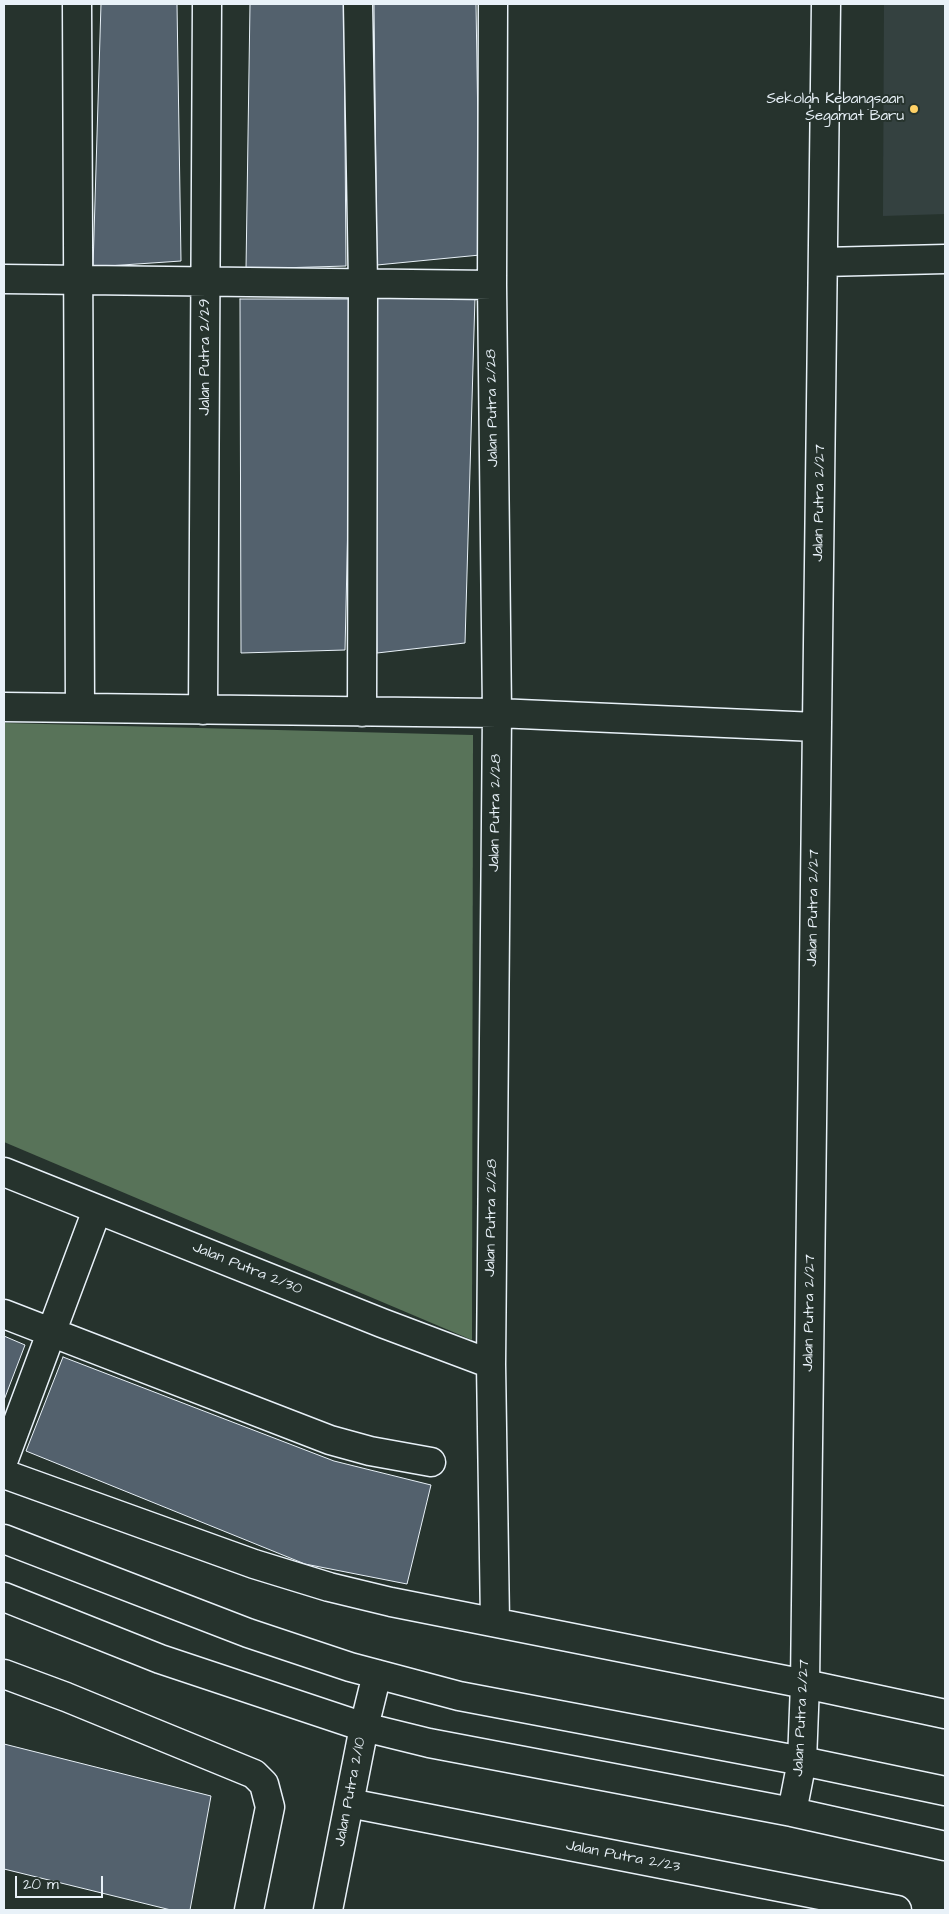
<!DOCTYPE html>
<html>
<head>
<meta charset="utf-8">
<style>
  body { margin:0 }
  #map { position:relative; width:949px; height:1914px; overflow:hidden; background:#26332d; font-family:"Architects Daughter",sans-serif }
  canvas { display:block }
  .frame { position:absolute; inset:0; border:5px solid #e8f1f8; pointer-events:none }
  .scale { position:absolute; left:15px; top:1876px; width:88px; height:22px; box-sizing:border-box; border:2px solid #e8f1f8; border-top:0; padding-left:6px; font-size:15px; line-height:18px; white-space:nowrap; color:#e8f1f8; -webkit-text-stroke:4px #26332d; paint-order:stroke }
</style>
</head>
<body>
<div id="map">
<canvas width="949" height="1914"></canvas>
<div class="frame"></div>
<div class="scale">20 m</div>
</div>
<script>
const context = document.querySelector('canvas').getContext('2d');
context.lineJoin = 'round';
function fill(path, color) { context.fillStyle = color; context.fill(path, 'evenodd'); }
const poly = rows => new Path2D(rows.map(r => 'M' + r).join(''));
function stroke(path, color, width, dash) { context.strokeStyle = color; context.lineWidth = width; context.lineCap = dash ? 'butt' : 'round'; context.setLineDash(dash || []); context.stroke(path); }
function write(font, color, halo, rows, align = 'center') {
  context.font = font + ' "Architects Daughter",sans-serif'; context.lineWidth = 4; context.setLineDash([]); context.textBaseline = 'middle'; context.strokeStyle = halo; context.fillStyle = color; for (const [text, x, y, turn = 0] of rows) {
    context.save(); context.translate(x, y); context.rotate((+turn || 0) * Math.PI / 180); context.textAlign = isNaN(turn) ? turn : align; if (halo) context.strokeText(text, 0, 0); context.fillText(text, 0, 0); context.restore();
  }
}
fill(poly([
  [884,4,945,4,945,214,883,216]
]), '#344140');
fill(poly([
  [4,723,473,735,472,1340,4,1142]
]), '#587359');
const building = poly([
  [101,4,177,4,181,261,93,267,101,4],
  [250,4,344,4,346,266,246,269,250,4],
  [374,4,476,4,480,255,377,265,374,4],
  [375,296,475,297,465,643,377,653,375,296],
  [240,299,353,299,345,650,241,653,240,299],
  [4,1336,25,1345,4,1400,4,1336],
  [63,1357,334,1461,431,1485,407,1584,305,1564,26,1451,63,1357],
  [4,1744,211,1796,190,1910,171,1910,4,1869,4,1744]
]);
fill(building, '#53616d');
stroke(building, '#e8f1f8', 1);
const minor = poly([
  [77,4,80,708],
  [358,4,363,283,362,712],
  [493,4,492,285,497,713,491,1364,495,1622],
  [823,262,945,259],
  [4,279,492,285],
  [4,707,497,713,816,727],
  [203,710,207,4],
  [4,1172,382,1323,491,1364],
  [4,1314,330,1440,370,1451,431,1462],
  [4,1459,97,1210],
  [4,1474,254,1564,329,1587,391,1602,805,1684,945,1714],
  [4,1539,248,1633,350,1667,459,1696,802,1761,945,1791],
  [4,1597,160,1659,364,1727,429,1743,792,1812,945,1846],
  [4,1674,66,1697,254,1774,264,1784,270,1807,249,1910],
  [349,1803,897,1910],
  [792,1812,802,1761,805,1684,826,4],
  [328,1910,364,1727,377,1674]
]);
stroke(minor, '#e8f1f8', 31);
stroke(minor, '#26332d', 28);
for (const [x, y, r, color] of [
  [914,109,5,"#ffd166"]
]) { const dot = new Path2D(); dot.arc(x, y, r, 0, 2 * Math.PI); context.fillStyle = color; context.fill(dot); stroke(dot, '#26332d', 2); }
write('15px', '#e8f1f8', '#26332d', [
  ["Sekolah Kebangsaan",904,100],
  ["Segamat Baru",904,117]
], 'right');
write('15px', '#e8f1f8', '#26332d', [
  ["Jalan Putra 2/29",206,357,-90],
  ["Jalan Putra 2/28",493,408,-91],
  ["Jalan Putra 2/27",820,503,-89],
  ["Jalan Putra 2/28",496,813,-89],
  ["Jalan Putra 2/27",814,908,-89],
  ["Jalan Putra 2/28",492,1218,-89],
  ["Jalan Putra 2/30",247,1269,22],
  ["Jalan Putra 2/27",810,1313,-89],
  ["Jalan Putra 2/27",802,1718,-87],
  ["Jalan Putra 2/10",351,1792,-79],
  ["Jalan Putra 2/23",623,1857,11]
]);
</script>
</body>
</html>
